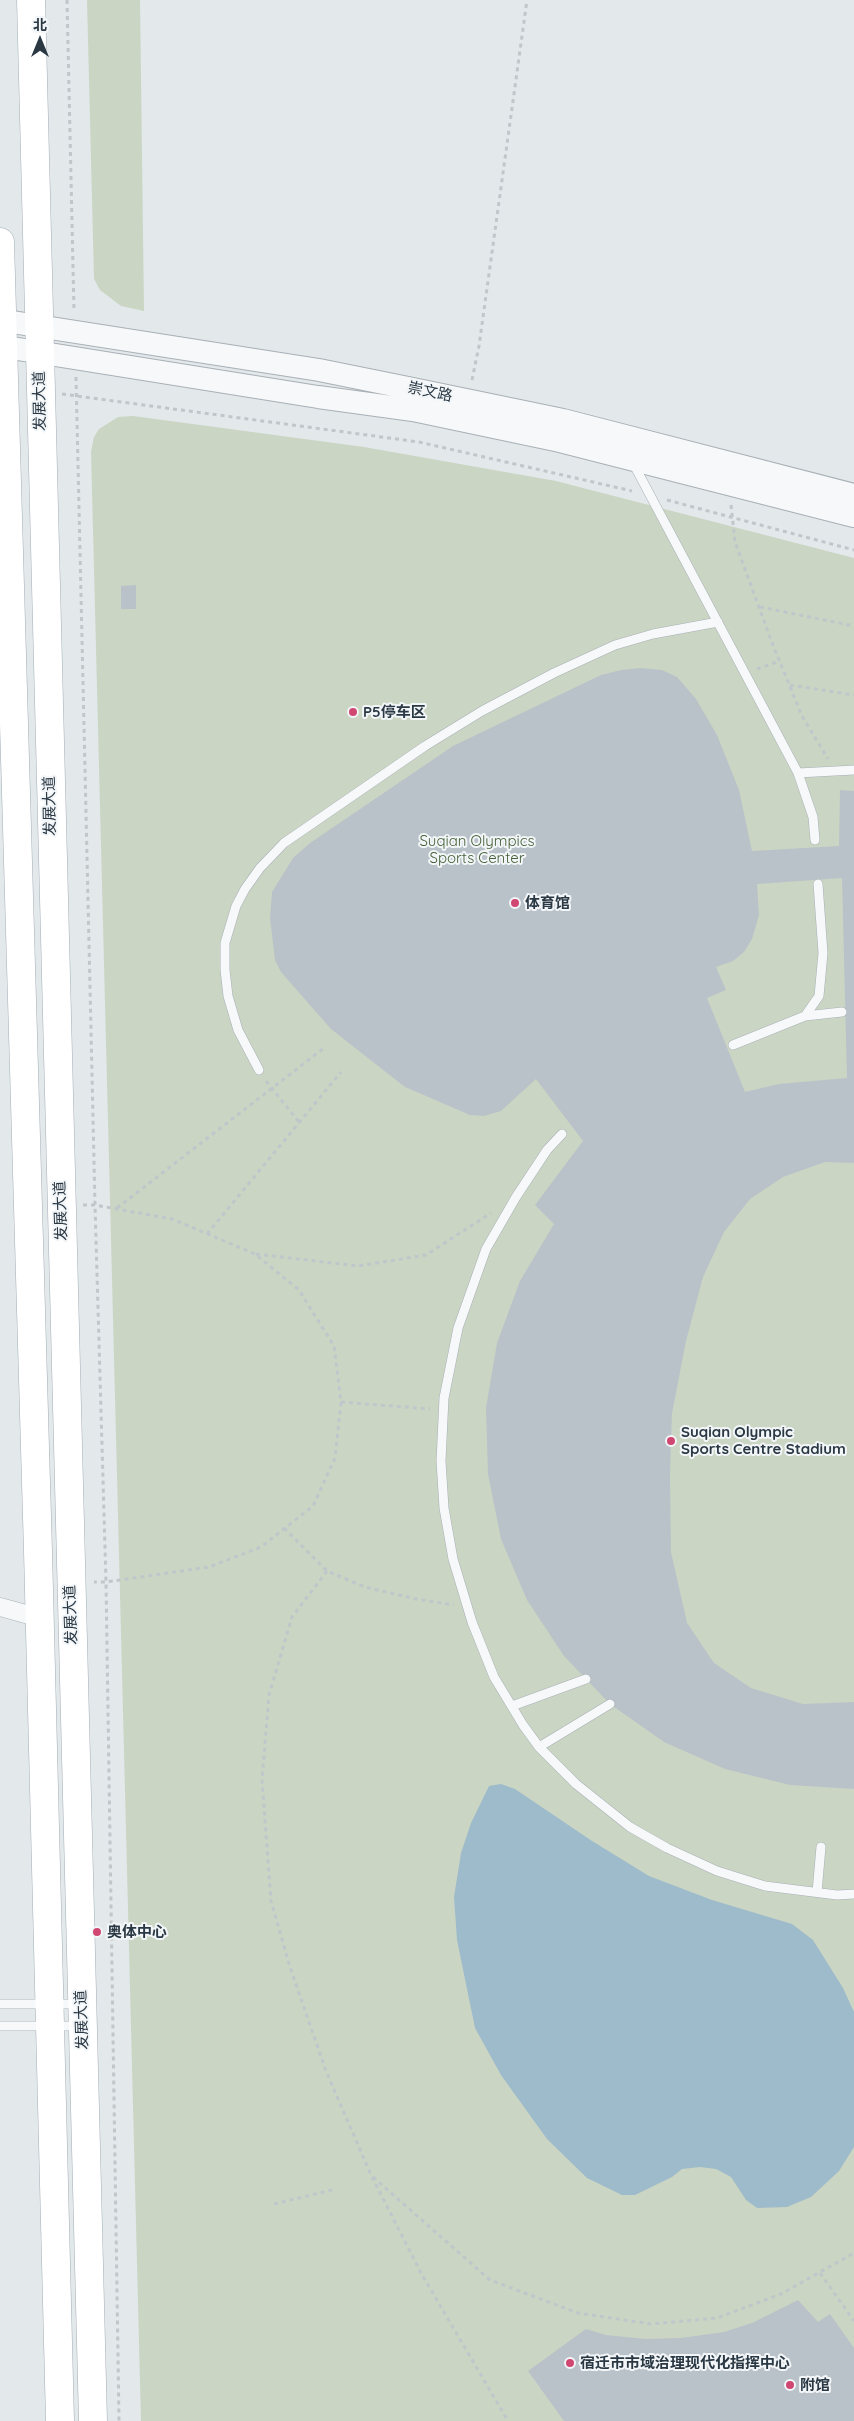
<!DOCTYPE html>
<html>
<head>
<meta charset="utf-8">
<style>
  body { margin:0 }
  #map { position:relative; width:854px; height:2421px; overflow:hidden; background:#e3e8eb; font-family:Quicksand,"Noto Sans SC",sans-serif }
  canvas { display:block }
  .north { position:absolute; left:15px; top:15px; width:50px; height:50px; -webkit-text-stroke:4px #f3f6f8; paint-order:stroke; rotate:0deg; font-size:14px; font-weight:700; line-height:20px; text-align:center; color:#2a3844 }
  .north::after { content:''; display:block; margin:auto; width:18px; height:22px; background:#2a3844; clip-path:polygon(50% 0,100% 100%,50% 72%,0 100%) }
</style>
</head>
<body>
<div id="map">
<canvas width="854" height="2421"></canvas>
<div class="north">北</div>
</div>
<script>
const context = document.querySelector('canvas').getContext('2d');
context.lineJoin = 'round';
function fill(path, color) { context.fillStyle = color; context.fill(path, 'evenodd'); }
const poly = rows => new Path2D(rows.map(r => 'M' + r).join(''));
function stroke(path, color, width, dash) { context.strokeStyle = color; context.lineWidth = width; context.lineCap = dash ? 'butt' : 'round'; context.setLineDash(dash || []); context.stroke(path); }
function write(font, color, halo, rows, align = 'center') {
  context.font = font + ' Quicksand,"Noto Sans SC",sans-serif'; context.lineWidth = 4; context.setLineDash([]); context.textBaseline = 'middle'; context.strokeStyle = halo; context.fillStyle = color; for (const [text, x, y, turn = 0] of rows) {
    context.save(); context.translate(x, y); context.rotate((+turn || 0) * Math.PI / 180); context.textAlign = isNaN(turn) ? turn : align; if (halo) context.strokeText(text, 0, 0); context.fillText(text, 0, 0); context.restore();
  }
}
fill(poly([
  [87,0,140,0,144,311,121,306,100,290,94,279],
  [133,416,364,447,556,481,854,558,854,2421,141,2421,91,452,94,437,99,429,118,417]
]), '#cbd5c4');
fill(poly([
  [501,1784,515,1789,592,1841,649,1876,712,1900,792,1924,813,1940,843,1988,854,2012,854,2147,839,2171,811,2197,787,2207,757,2208,746,2200,731,2177,716,2169,700,2167,682,2169,672,2177,635,2195,622,2195,587,2178,547,2139,501,2075,475,2028,457,1940,454,1897,461,1853,471,1823,489,1786]
]), '#9ebbcb');
fill(poly([
  [136,585,136,609,121,609,121,586],
  [641,668,662,670,677,677,696,699,717,735,739,790,752,851,839,846,840,790,854,791,854,1163,825,1162,783,1177,750,1199,724,1232,703,1277,686,1341,672,1413,670,1474,671,1552,687,1623,714,1663,751,1688,803,1704,854,1702,854,1789,790,1785,725,1769,664,1742,610,1704,564,1656,527,1600,501,1539,488,1474,486,1408,497,1343,520,1281,554,1224,535,1205,583,1141,536,1079,501,1111,484,1116,470,1115,405,1087,331,1029,281,972,275,960,270,918,272,892,293,858,310,843,453,746,601,675,621,670],
  [842,878,847,1078,779,1084,745,1092,707,998,726,990,716,967,733,961,744,952,752,939,759,915,757,884],
  [798,2300,818,2322,830,2314,854,2348,854,2421,564,2421,528,2371,586,2329,606,2335,645,2339,681,2338,724,2332,752,2323]
]), '#bac2c9');
const service = poly([
  [633,463,798,773,854,770],
  [798,773,813,817,815,840],
  [805,1016,842,1012],
  [733,1045,805,1016,819,996,823,953,818,884],
  [259,1070,238,1030,228,996,225,970,225,943,236,906,245,889,260,868,284,843,425,746,482,711,554,673,615,645,653,634,718,622],
  [562,1134,547,1150,516,1197,486,1249,458,1328,444,1398,441,1461,444,1508,453,1559,472,1622,494,1677,523,1725,539,1747,576,1784,630,1827,667,1848,717,1871,765,1886,837,1895,854,1894],
  [512,1706,586,1679],
  [539,1747,610,1704],
  [817,1892,821,1847],
  [0,2004,79,2004],
  [0,2026,80,2026]
]);
const minor = poly([
  [0,1607,40,1618]
]);
const tertiary = poly([
  [0,320,319,370,413,389,563,420,854,495],
  [0,346,318,397,413,410,560,441,854,516]
]);
const primary = poly([
  [31,0,93,2421],
  [0,242,38,1551,60,2421]
]);
stroke(service, '#a8b0b6', 10);
stroke(minor, '#a8b0b6', 19);
stroke(tertiary, '#a8b0b6', 24);
stroke(primary, '#a2aeb7', 29);
stroke(poly([
  [67,0,74,311],
  [76,377,95,1205,106,1582,119,2421],
  [472,380,479,346,527,0],
  [62,394,419,442,632,491],
  [667,500,854,550],
  [731,505,735,542,773,645,802,716,828,759],
  [760,607,854,626],
  [757,669,780,661],
  [790,685,854,695],
  [266,1081,299,1122],
  [83,1205,95,1205,172,1219,255,1254,299,1290,334,1346,341,1402,335,1458,313,1506,261,1547,209,1567,106,1582,94,1582],
  [117,1208,324,1048],
  [207,1234,341,1072],
  [256,1254,358,1266,426,1255,491,1213],
  [341,1402,430,1409],
  [284,1528,327,1571,365,1587,416,1599,454,1605],
  [327,1571,292,1617,269,1695,262,1780,271,1901,290,1967,326,2071,371,2175,421,2273,508,2421],
  [373,2177,490,2280,578,2313,651,2324,717,2318,781,2294,854,2253],
  [274,2204,336,2189],
  [820,2273,854,2321]
]), '#c1c6ca', 3, [4, 4]);
stroke(service, '#f6f8f9', 9);
stroke(minor, '#f6f8f9', 18);
stroke(tertiary, '#f6f8f9', 22);
stroke(primary, '#fff', 28);
for (const [x, y, r, color] of [
  [353,712,5,"#d04871"],
  [515,903,5,"#d04871"],
  [671,1441,5,"#d04871"],
  [97,1932,5,"#d04871"],
  [570,2363,5,"#d04871"],
  [790,2385,5,"#d04871"]
]) { const dot = new Path2D(); dot.arc(x, y, r, 0, 2 * Math.PI); context.fillStyle = color; context.fill(dot); stroke(dot, '#f3f6f8', 2); }
write('15px', '#2a3844', '#f3f6f8', [
  ["崇文路",430,392,12],
  ["发展大道",40,401,-91],
  ["发展大道",50,806,-91],
  ["发展大道",61,1211,-92],
  ["发展大道",71,1615,-92],
  ["发展大道",82,2020,-92]
]);
write('bold 15px', '#2a3844', '#f3f6f8', [
  ["P5停车区",363,712],
  ["体育馆",525,903],
  ["Suqian Olympic",681,1432],
  ["Sports Centre Stadium",681,1449],
  ["奥体中心",107,1932],
  ["宿迁市市域治理现代化指挥中心",580,2363],
  ["附馆",800,2385]
], 'left');
write('15px', '#456038', '#f3f6f8', [
  ["Suqian Olympics",477,841],
  ["Sports Center",477,858]
]);
</script>
</body>
</html>
